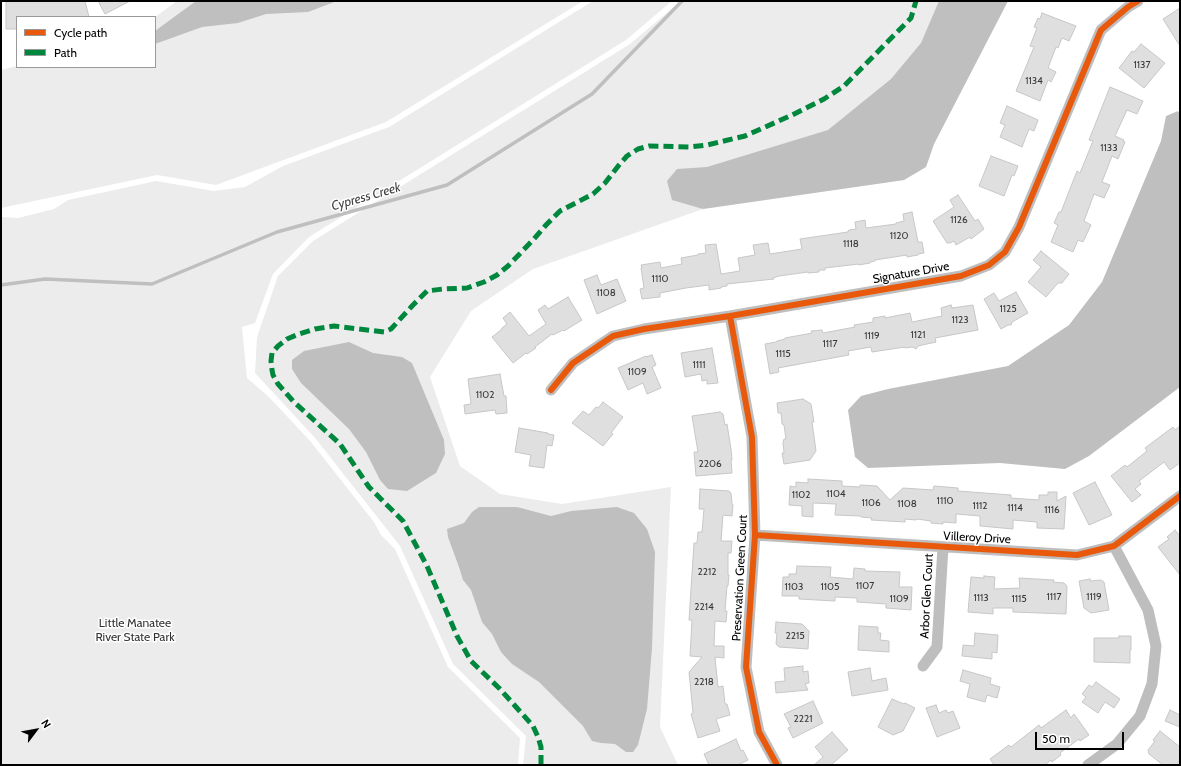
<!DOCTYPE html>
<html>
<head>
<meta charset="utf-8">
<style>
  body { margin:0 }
  #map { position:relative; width:1181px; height:766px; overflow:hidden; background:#fff; font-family:Cabin,sans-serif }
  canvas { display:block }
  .frame { position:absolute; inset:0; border:2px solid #000; pointer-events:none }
  .legend { position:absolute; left:16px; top:16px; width:140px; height:52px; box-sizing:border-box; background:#fff; border:1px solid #999; margin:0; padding:5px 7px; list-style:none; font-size:12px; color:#000 }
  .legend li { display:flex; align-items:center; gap:8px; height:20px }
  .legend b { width:20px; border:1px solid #999 }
  .north { position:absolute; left:16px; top:710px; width:40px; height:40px; -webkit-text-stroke:3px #fff; paint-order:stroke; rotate:58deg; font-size:11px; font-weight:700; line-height:16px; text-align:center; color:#000 }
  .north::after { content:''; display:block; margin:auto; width:14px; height:18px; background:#000; clip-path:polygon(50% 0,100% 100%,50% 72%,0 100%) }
  .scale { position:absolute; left:1035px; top:732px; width:89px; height:18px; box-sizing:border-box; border:2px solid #000; border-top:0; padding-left:5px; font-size:12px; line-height:14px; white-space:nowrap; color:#000; -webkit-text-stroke:3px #fff; paint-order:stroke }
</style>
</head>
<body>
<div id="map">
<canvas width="1181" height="766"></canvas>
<div class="frame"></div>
<ul class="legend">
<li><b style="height:5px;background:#e8590c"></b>Cycle path</li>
<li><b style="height:5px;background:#00873e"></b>Path</li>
</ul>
<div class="north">N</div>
<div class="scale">50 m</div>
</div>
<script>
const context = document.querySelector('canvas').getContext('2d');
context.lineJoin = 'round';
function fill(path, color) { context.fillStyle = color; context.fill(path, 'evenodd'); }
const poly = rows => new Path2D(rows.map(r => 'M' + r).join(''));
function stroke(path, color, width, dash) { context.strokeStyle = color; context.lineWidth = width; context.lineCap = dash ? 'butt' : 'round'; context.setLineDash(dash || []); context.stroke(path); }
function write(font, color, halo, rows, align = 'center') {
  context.font = font + ' Cabin,sans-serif'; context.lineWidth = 3; context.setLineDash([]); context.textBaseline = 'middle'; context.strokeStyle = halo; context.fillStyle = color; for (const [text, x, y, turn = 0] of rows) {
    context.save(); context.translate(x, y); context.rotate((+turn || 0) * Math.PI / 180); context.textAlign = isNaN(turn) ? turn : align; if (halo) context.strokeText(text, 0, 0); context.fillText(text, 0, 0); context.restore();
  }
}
fill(poly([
  [177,1,583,1,386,122,216,185,157,175,1,208,1,70,17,66,155,67,155,17],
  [593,1,672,1,626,40,309,237,273,274,255,323,242,327,247,378,269,397,311,442,374,522,381,535,395,549,448,667,520,738,518,765,1,765,1,217,18,218,54,209,68,200,156,181,214,191,245,187,283,166,389,127],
  [681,1,1008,1,934,144,926,167,904,180,703,209,533,269,471,311,430,377,460,466,500,494,562,504,671,487,660,727,678,765,523,765,526,736,453,664,400,546,316,439,255,373,257,337,278,276,313,241,630,44]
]), '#ececec');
fill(poly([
  [196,1,337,1,308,12,266,14,238,23,202,27,155,44,155,31],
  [939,1,1008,1,934,144,926,167,904,180,703,209,672,200,667,181,677,169,707,167,828,130,891,79,921,43],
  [1178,111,1180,115,1180,387,1089,456,1065,469,1000,463,868,468,855,457,848,410,861,396,888,389,1008,366,1069,325,1102,282,1161,141,1166,116],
  [349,342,373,353,402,357,412,363,444,440,445,454,436,473,407,491,388,489,380,480,366,452,349,429,301,383,292,369,292,360,304,351],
  [479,507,517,507,551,516,571,511,617,507,634,513,647,529,655,552,652,648,647,709,638,745,633,752,626,752,615,744,601,743,592,741,583,726,539,682,512,664,501,652,492,634,482,622,471,590,463,580,460,570,448,537,447,529,464,523,472,512]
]), '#bfbfbf');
stroke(poly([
  [1,285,45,279,152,284,277,232,447,185,592,94,682,1]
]), '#bfbfbf', 3.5);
const building = poly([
  [6,1,85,1,89,17,17,17,17,29,6,29,6,1],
  [98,1,130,1,105,14,98,1],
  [1180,8,1180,46,1163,19,1180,8],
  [1042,13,1076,26,1069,41,1062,38,1058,48,1056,47,1048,68,1056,72,1051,82,1048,80,1040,101,1016,91,1034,47,1030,46,1037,28,1034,27,1038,18,1040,19,1042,13],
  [1141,44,1165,63,1144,88,1119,68,1132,51,1134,52,1141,44],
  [1110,87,1143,101,1137,114,1127,110,1115,136,1124,140,1123,141,1125,142,1118,159,1112,156,1102,182,1110,185,1104,198,1094,194,1084,221,1091,225,1083,242,1078,240,1073,252,1051,242,1058,225,1054,223,1059,212,1061,212,1077,171,1080,173,1093,141,1089,140,1110,87],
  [1007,106,1038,120,1034,131,1029,129,1022,147,1000,137,1005,125,1000,123,1007,106],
  [991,156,1018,166,1014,176,1012,175,1004,196,979,186,991,156],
  [958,195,975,221,978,219,984,229,971,239,970,237,956,245,954,241,950,243,947,243,933,221,954,207,950,200,958,195],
  [912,212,918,242,922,242,924,253,918,254,918,255,907,257,907,255,875,260,875,261,870,262,870,263,859,265,859,264,825,268,825,270,819,270,819,272,808,273,808,272,779,276,773,278,774,279,727,284,727,286,721,287,721,288,709,290,709,285,686,288,660,293,660,297,642,299,640,289,644,288,641,268,642,268,641,265,660,262,661,268,682,264,681,258,698,255,698,254,706,253,705,245,716,244,721,274,740,271,738,258,755,255,753,245,768,243,770,254,802,249,800,239,848,232,848,231,849,230,856,229,855,222,865,220,866,228,896,224,896,223,904,221,903,214,912,212],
  [1041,251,1069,274,1062,283,1058,283,1046,297,1028,282,1041,267,1033,260,1041,251],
  [597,275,601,285,617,279,626,301,597,314,584,280,597,275],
  [1016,292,1028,313,1012,322,1011,325,1008,325,1001,329,984,299,994,293,999,301,1016,292],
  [568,297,582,320,564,331,563,330,553,335,552,334,535,347,536,348,527,354,526,353,513,363,492,337,501,330,502,328,507,324,503,318,510,312,529,336,546,324,538,310,545,305,548,309,568,297],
  [951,305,952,308,973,305,978,330,935,338,936,342,918,346,916,349,913,347,905,348,905,347,872,352,871,347,848,351,849,355,778,368,779,372,770,374,765,344,776,342,777,341,785,339,785,338,812,333,811,331,822,330,823,333,855,327,854,325,873,322,873,318,885,316,885,318,910,313,912,322,942,316,941,308,951,305],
  [712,348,718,383,707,384,707,380,702,381,701,374,685,377,681,353,712,348],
  [652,355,656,365,652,367,661,388,647,394,643,383,628,390,618,368,646,356,646,357,652,355],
  [500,374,504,396,506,396,507,413,496,414,495,410,465,414,464,405,471,404,468,379,500,374],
  [803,399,811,404,814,422,812,422,816,451,810,460,784,464,782,453,784,453,783,442,784,439,786,439,784,425,782,424,781,413,778,413,777,403,803,399],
  [603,402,623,417,611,433,613,434,603,446,572,423,583,411,589,415,596,407,598,408,603,402],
  [720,412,723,414,725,425,727,424,731,449,732,460,731,460,732,473,696,476,694,452,698,452,692,416,720,412],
  [1180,426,1180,463,1170,470,1164,462,1139,481,1141,484,1135,489,1141,495,1132,502,1111,476,1125,465,1127,467,1147,451,1145,448,1173,427,1175,430,1180,426],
  [519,428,548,433,548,434,554,435,552,446,547,445,544,468,529,466,531,455,515,452,519,428],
  [808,479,842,481,842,486,860,487,860,485,877,486,890,500,903,488,933,490,934,486,958,488,958,491,1011,495,1011,498,1039,500,1039,495,1048,495,1048,492,1057,492,1057,501,1066,496,1064,529,1037,528,1037,522,1013,520,1013,529,980,526,980,516,956,514,956,523,943,522,943,524,931,523,931,521,917,519,916,520,905,519,905,522,871,520,872,518,861,517,860,516,835,515,836,504,813,503,813,517,802,516,802,506,789,505,790,486,796,487,796,482,808,483,808,479],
  [1095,482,1112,515,1089,525,1073,493,1095,482],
  [700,489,729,491,731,493,732,504,733,505,732,516,723,515,721,541,732,541,731,553,728,553,728,575,729,575,728,586,727,586,725,611,727,611,726,622,715,621,714,646,724,646,724,658,715,657,718,687,723,686,725,704,727,704,730,715,716,719,720,731,698,738,691,714,693,713,689,672,702,657,690,656,692,620,689,620,694,543,697,543,698,532,702,532,704,509,699,509,700,489],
  [1175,530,1180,536,1180,575,1158,547,1169,539,1167,537,1175,530],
  [797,566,831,567,830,577,853,579,854,568,865,569,865,571,900,572,899,587,912,587,911,610,886,608,886,604,857,602,857,598,835,597,835,601,799,599,799,596,782,596,783,577,789,577,789,574,796,574,797,566],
  [984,576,995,577,994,589,1020,588,1019,578,1054,580,1053,582,1064,583,1067,586,1066,614,1013,612,1013,608,993,608,993,614,968,612,971,577,984,578,984,576],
  [1090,579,1090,581,1101,580,1104,582,1109,610,1091,613,1084,608,1079,581,1090,579],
  [776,622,802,624,809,631,808,649,779,647,776,644,777,633,775,633,776,622],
  [859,626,878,627,878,633,881,633,880,640,889,641,889,652,858,650,859,626],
  [975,633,998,635,997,653,992,652,992,659,962,656,963,645,974,646,975,633],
  [1119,636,1131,636,1131,650,1130,650,1130,663,1094,662,1094,638,1119,638,1119,636],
  [803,666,803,672,808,671,809,683,805,684,808,690,776,693,775,682,785,681,784,668,803,666],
  [870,668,872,681,886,678,888,690,852,696,848,672,870,668],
  [963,670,991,678,990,684,1000,687,997,698,987,695,985,702,967,697,970,684,960,681,963,670],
  [1096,682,1120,699,1114,708,1105,702,1098,713,1082,702,1086,697,1082,694,1089,685,1092,687,1096,682],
  [892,699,904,704,905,703,915,708,903,731,893,735,878,727,892,699],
  [813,701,823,723,793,738,788,728,791,727,784,714,813,701],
  [936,705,939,713,946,710,948,713,953,711,960,728,937,737,926,708,936,705],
  [1066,710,1071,718,1074,714,1089,735,1080,741,1079,739,1060,753,1061,755,1052,762,1051,760,1045,765,994,765,990,759,1009,745,1011,747,1039,725,1041,728,1066,710],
  [1170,710,1180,715,1180,727,1165,721,1170,710],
  [1160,731,1180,747,1180,760,1177,765,1163,765,1149,754,1148,750,1155,741,1153,740,1160,731],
  [832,732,848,750,831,765,814,765,823,757,815,747,832,732],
  [736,739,741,751,743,750,748,760,738,765,709,765,704,754,736,739]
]);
fill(building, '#dfdfdf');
stroke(building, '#c7c7c7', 1);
stroke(poly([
  [730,316,752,437,755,535,746,667,759,732,777,765],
  [551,390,573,363,613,336,644,329,730,316,961,276,989,265,1005,252,1019,227,1101,30,1128,7,1138,1],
  [755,535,1077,555,1114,546,1180,496],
  [923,666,937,647,943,547],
  [1088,765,1117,744,1140,716,1152,684,1156,646,1148,610,1114,546]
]), '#bebebe', 11);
stroke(poly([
  [541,765,541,747,538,737,533,726,500,689,471,661,457,636,427,566,403,521,369,487,340,444,293,401,278,384,273,375,272,370,271,361,272,353,278,346,287,339,299,334,315,329,334,326,384,332,391,329,413,305,427,291,443,289,467,288,484,282,497,275,508,266,534,239,546,225,560,211,593,194,605,183,619,165,627,156,638,149,649,146,690,147,707,145,745,136,792,115,824,99,844,86,911,18,916,1]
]), '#00873e', 5, [10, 5]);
stroke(poly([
  [730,316,752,437,755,535,746,667,759,732,777,765],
  [551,390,573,363,613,336,644,329,730,316,961,276,989,265,1005,252,1019,227,1101,30,1128,7,1138,1],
  [755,535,1077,555,1114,546,1180,496]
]), '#e8590c', 6);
write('10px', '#383838', null, [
  ["1137",1142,65],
  ["1134",1034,81],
  ["1133",1109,148],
  ["1126",959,220],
  ["1120",899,236],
  ["1118",851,244],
  ["1110",660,279],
  ["1108",606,293],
  ["1125",1008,309],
  ["1123",960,320],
  ["1121",918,335],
  ["1119",872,336],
  ["1117",830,344],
  ["1115",783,354],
  ["1111",699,365],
  ["1109",637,372],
  ["1102",485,395],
  ["2206",710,464],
  ["1104",836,494],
  ["1102",801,495],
  ["1110",945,501],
  ["1106",871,503],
  ["1108",907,504],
  ["1112",980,506],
  ["1114",1015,508],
  ["1116",1052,510],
  ["2212",707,572],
  ["1107",865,586],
  ["1103",794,587],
  ["1105",830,587],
  ["1117",1054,597],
  ["1119",1094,597],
  ["1113",981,598],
  ["1109",899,599],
  ["1115",1019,599],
  ["2214",704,607],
  ["2215",795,636],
  ["2218",704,682],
  ["2221",803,719]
]);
write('12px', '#000', '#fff', [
  ["Signature Drive",911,273,-10],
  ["Villeroy Drive",977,538,3],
  ["Preservation Green Court",740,578,-87],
  ["Arbor Glen Court",927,596,-87]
]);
write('12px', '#333', '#fff', [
  ["Little Manatee",135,623],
  ["River State Park",135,637]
]);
write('italic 13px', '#444', '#fff', [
  ["Cypress Creek",366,197,-16]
]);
</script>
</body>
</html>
